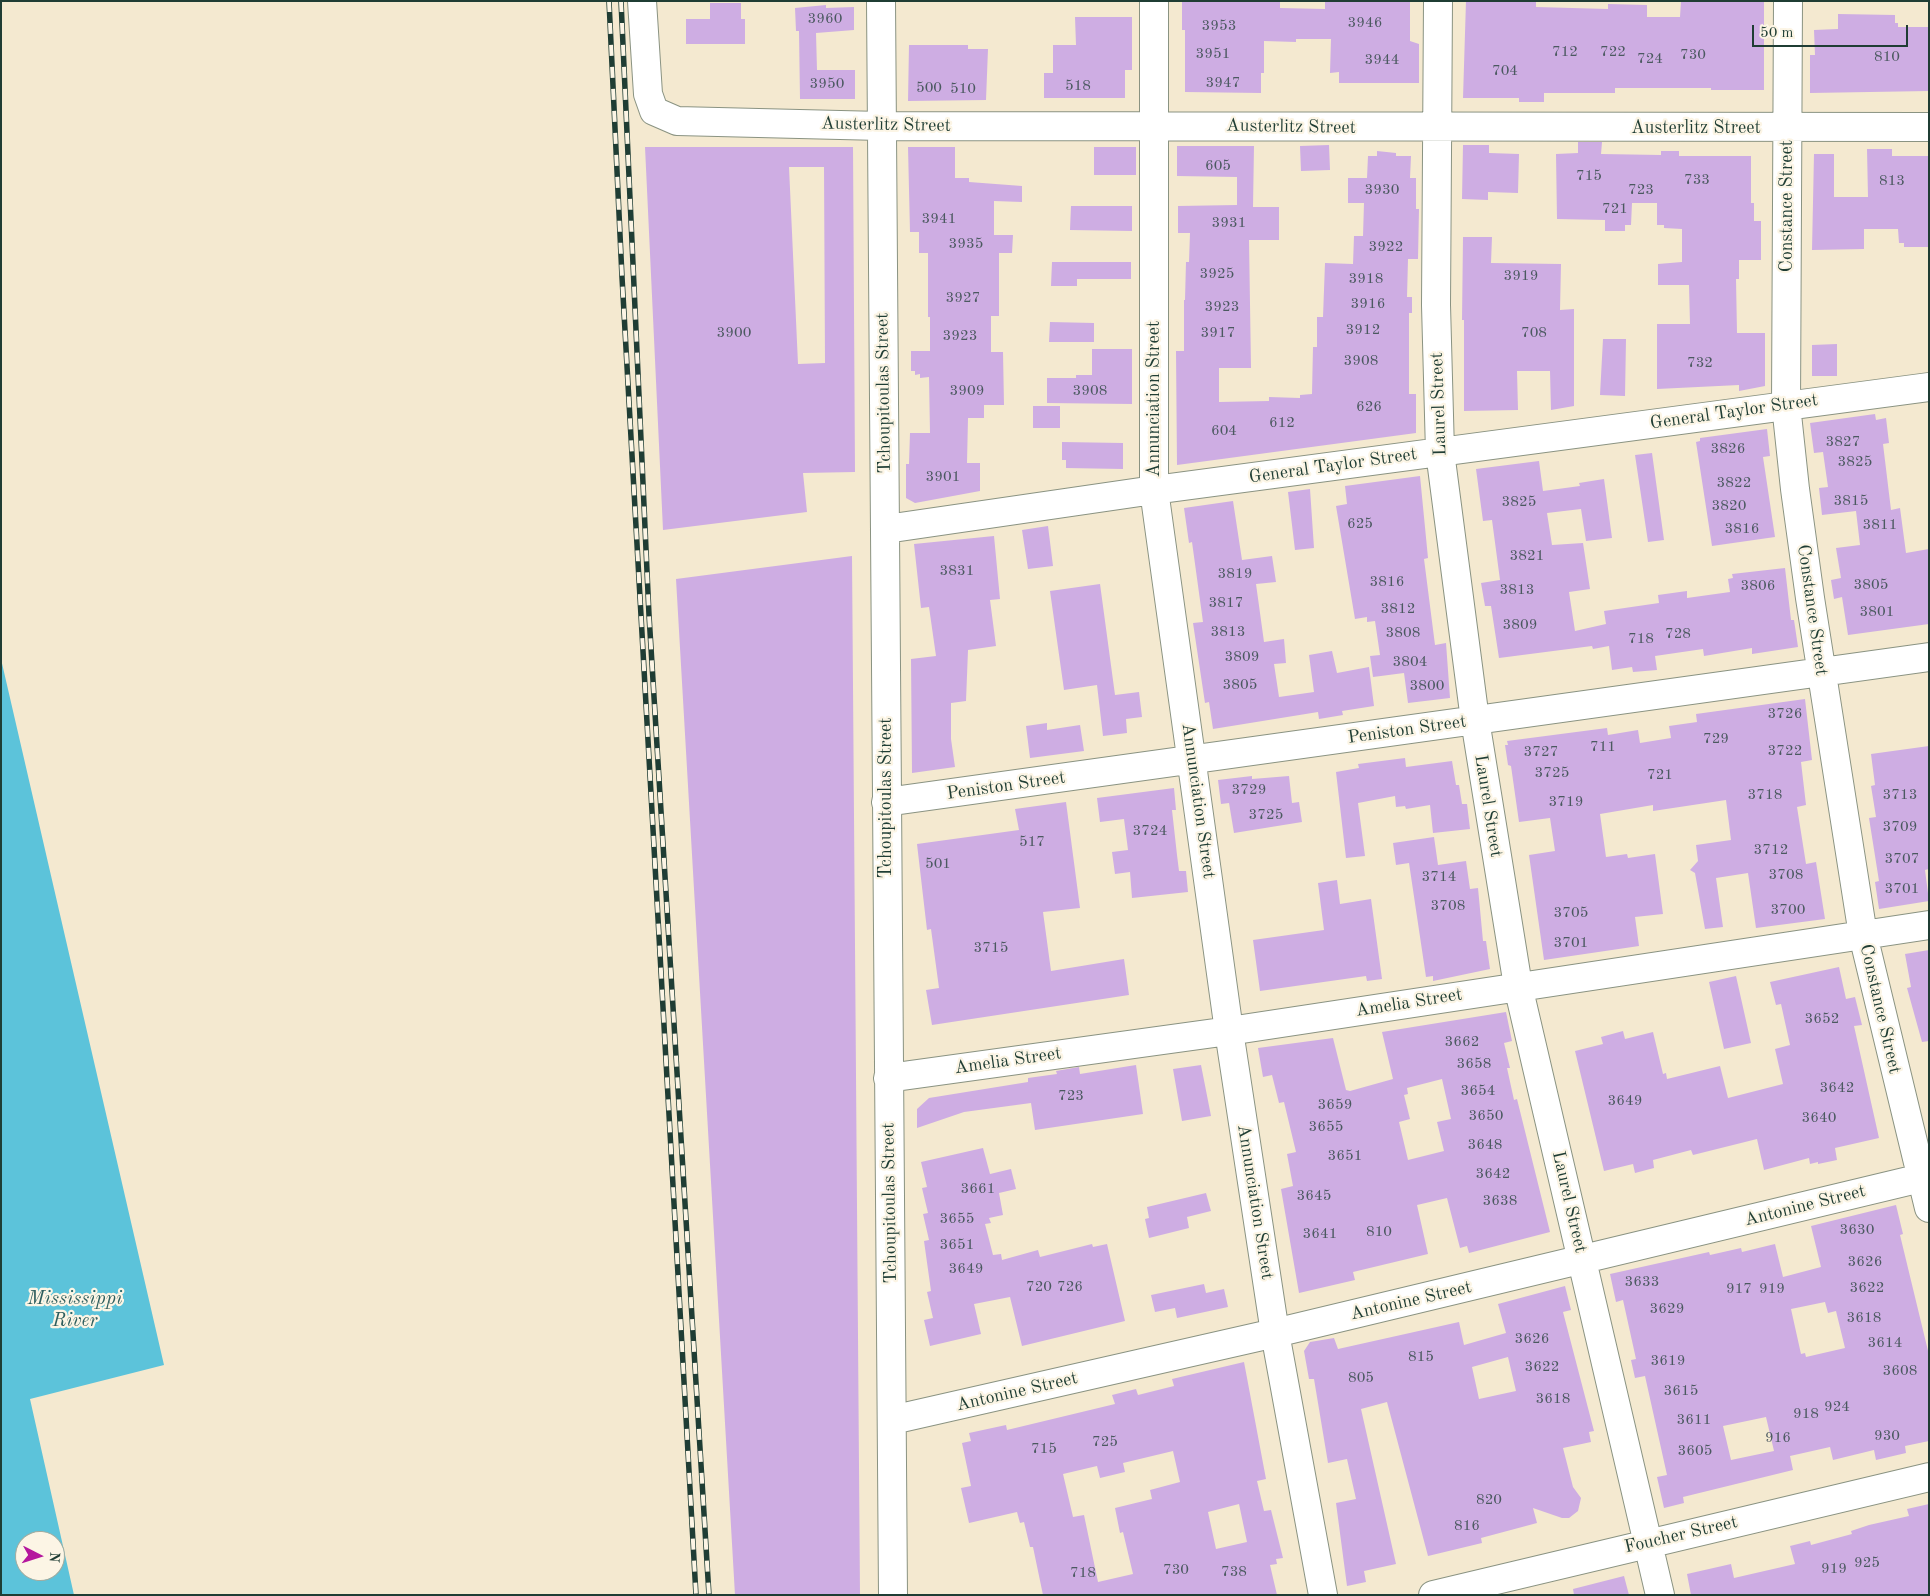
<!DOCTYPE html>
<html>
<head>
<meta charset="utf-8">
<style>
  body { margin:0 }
  #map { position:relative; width:1930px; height:1596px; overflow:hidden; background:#f4e9d0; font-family:"Old Standard TT",serif }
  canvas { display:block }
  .frame { position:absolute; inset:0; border:2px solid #1f3d34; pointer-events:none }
  .north { position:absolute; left:15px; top:1531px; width:50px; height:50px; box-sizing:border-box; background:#fcf5e5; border:1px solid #a4ab9e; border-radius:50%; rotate:95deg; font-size:14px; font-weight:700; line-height:20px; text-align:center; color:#1f3d34 }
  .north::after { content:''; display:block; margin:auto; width:18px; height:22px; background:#b5179e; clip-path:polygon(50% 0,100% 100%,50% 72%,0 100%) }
  .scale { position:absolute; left:1752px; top:25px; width:156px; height:22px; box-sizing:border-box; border:2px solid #1f3d34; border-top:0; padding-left:6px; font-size:15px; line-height:18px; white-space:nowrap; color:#1f3d34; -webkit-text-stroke:4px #fcf5e5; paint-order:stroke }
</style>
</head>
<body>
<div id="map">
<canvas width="1930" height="1596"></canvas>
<div class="frame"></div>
<div class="north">N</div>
<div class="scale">50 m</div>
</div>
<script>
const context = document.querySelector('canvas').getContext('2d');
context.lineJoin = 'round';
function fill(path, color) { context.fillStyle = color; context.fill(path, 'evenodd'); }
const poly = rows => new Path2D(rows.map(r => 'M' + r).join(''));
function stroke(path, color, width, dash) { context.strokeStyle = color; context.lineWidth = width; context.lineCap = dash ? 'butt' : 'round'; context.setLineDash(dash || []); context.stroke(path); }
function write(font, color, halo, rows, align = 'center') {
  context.font = font + ' "Old Standard TT",serif'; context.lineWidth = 4.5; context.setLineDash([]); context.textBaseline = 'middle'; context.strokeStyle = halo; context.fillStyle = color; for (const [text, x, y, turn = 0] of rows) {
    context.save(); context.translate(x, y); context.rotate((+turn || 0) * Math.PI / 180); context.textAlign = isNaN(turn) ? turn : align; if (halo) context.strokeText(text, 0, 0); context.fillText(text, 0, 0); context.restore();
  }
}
fill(poly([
  [1,659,164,1365,30,1399,74,1595,1,1595],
  [25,1541,55,1541,55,1571,25,1571]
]), '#5cc3da');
fill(poly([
  [1182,1,1280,1,1280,8,1325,9,1325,1,1410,1,1410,41,1419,44,1419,83,1339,83,1339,72,1330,73,1331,39,1296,39,1296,42,1264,41,1264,73,1261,73,1261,93,1185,92,1185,30,1182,30],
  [1466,1,1536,1,1536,7,1608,9,1608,4,1647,5,1647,17,1680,17,1681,1,1764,1,1764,90,1711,90,1711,88,1615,88,1615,93,1544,93,1544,102,1519,102,1519,98,1463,98],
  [710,3,741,3,741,19,745,19,745,44,686,44,686,19,710,19],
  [826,5,826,8,854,7,854,30,816,33,817,70,855,70,855,99,800,99,799,31,796,31,795,8],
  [1838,14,1895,15,1895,23,1898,23,1898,27,1929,27,1929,91,1810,93,1810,55,1815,55,1814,30,1838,29],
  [1075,17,1132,17,1132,70,1125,70,1125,98,1044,98,1044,73,1053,73,1053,45,1076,45],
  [909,45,968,45,968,49,988,49,986,100,908,101],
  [1578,142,1602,142,1601,154,1661,155,1661,151,1679,151,1679,156,1751,156,1751,203,1754,203,1754,221,1761,221,1761,260,1739,260,1739,279,1736,279,1737,333,1765,333,1765,386,1739,391,1739,385,1657,389,1657,324,1690,324,1689,285,1658,285,1658,264,1682,262,1682,229,1664,228,1664,225,1657,225,1657,203,1632,203,1631,225,1625,225,1625,231,1605,231,1605,220,1557,219,1556,154,1578,153],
  [1329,145,1330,170,1301,171,1300,146],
  [1463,145,1489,145,1489,153,1519,154,1518,193,1488,192,1488,200,1462,199],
  [1177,146,1254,146,1253,207,1279,207,1279,240,1249,240,1251,368,1219,368,1219,402,1269,401,1269,397,1300,398,1300,395,1312,394,1313,347,1317,347,1317,317,1323,317,1325,263,1353,264,1354,236,1363,236,1364,203,1348,203,1348,178,1367,178,1368,156,1377,156,1377,151,1396,153,1396,156,1411,156,1410,178,1416,178,1416,209,1419,209,1418,259,1408,259,1407,297,1412,297,1412,313,1409,313,1409,394,1416,394,1416,433,1177,465,1176,351,1184,351,1184,300,1185,300,1186,262,1189,262,1190,233,1178,233,1178,206,1237,205,1237,177,1177,176],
  [645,147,853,147,855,472,803,473,807,512,663,530],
  [789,167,824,167,825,363,798,364],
  [908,147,955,147,955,178,969,178,969,182,1022,186,1022,202,994,201,994,235,1013,235,1012,253,999,253,999,316,991,316,991,352,1003,352,1004,405,984,405,984,418,968,418,967,463,980,463,980,491,915,503,906,498,906,464,909,464,910,433,930,433,929,377,920,378,920,374,915,375,915,371,911,371,911,351,930,351,930,317,928,317,928,253,919,253,919,232,910,232],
  [1094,147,1136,147,1136,175,1094,175],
  [1867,149,1892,149,1892,156,1929,156,1929,247,1904,247,1904,243,1899,243,1898,229,1864,229,1864,249,1812,250,1814,154,1834,154,1834,197,1868,197],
  [1071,206,1132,206,1132,231,1070,230],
  [1463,237,1492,237,1491,263,1561,264,1560,310,1574,309,1574,406,1551,410,1550,371,1517,371,1518,410,1464,411,1464,320,1462,320],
  [1052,262,1131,262,1131,279,1077,279,1077,286,1051,286],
  [1050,322,1094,323,1094,342,1049,342],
  [1603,339,1626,339,1625,396,1600,395],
  [1837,344,1837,376,1812,376,1812,345],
  [1092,349,1132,349,1132,404,1047,403,1047,378,1076,378,1076,375,1092,375],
  [1033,406,1060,406,1060,428,1033,428],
  [1875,414,1876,420,1886,418,1889,443,1883,444,1891,510,1900,508,1906,553,1929,549,1929,624,1848,635,1842,597,1834,599,1831,580,1841,578,1836,548,1860,545,1856,511,1822,515,1819,488,1828,487,1823,452,1814,453,1810,423],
  [1767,429,1770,456,1763,457,1775,537,1712,546,1696,442,1700,441,1700,438],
  [1062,442,1123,443,1123,469,1066,468,1066,460,1062,460],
  [1652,453,1664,540,1648,542,1635,455],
  [1539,461,1543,491,1580,486,1579,483,1604,479,1612,538,1586,541,1581,509,1547,513,1552,545,1583,543,1590,589,1569,592,1575,631,1606,624,1604,611,1659,603,1658,595,1687,591,1687,598,1730,592,1728,579,1733,578,1732,574,1785,568,1791,620,1794,620,1798,647,1752,654,1752,648,1704,656,1703,649,1655,656,1657,670,1633,672,1632,667,1612,670,1609,646,1593,649,1592,646,1499,658,1491,606,1485,606,1481,583,1500,580,1492,520,1483,521,1476,469],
  [1420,476,1428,558,1424,559,1435,645,1446,643,1450,698,1408,703,1404,673,1373,677,1370,656,1380,655,1375,621,1367,622,1367,617,1355,619,1336,506,1347,504,1345,486],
  [1310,489,1314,548,1295,550,1288,492],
  [1233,501,1242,560,1272,556,1276,582,1256,584,1264,642,1284,639,1286,663,1274,664,1279,697,1314,692,1309,655,1332,651,1337,673,1369,667,1374,706,1342,711,1343,715,1319,719,1318,712,1213,729,1209,702,1205,703,1193,623,1203,622,1192,542,1189,543,1184,508],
  [1048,526,1053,566,1028,569,1022,530],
  [994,536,1000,599,990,600,996,646,968,650,966,701,951,703,951,739,955,767,912,773,911,659,936,656,929,607,921,608,914,544],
  [852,556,860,1595,735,1595,676,579],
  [1100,584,1115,695,1139,692,1142,717,1126,719,1127,733,1103,736,1097,685,1064,690,1050,591],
  [1805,699,1812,760,1801,762,1806,805,1797,807,1806,864,1816,862,1825,919,1756,928,1748,873,1716,878,1723,927,1705,929,1695,873,1690,870,1698,861,1696,845,1731,840,1726,800,1653,811,1653,805,1600,814,1606,857,1627,854,1628,858,1655,854,1663,914,1635,917,1639,946,1544,960,1529,855,1555,851,1550,818,1519,822,1511,766,1508,765,1505,745,1508,745,1507,741,1607,728,1608,735,1638,730,1640,743,1671,738,1669,726,1697,722,1696,714],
  [1047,723,1047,730,1080,725,1084,751,1030,758,1026,726],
  [1929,746,1929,869,1925,870,1929,901,1879,909,1875,882,1879,881,1869,818,1876,817,1871,786,1875,785,1871,754],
  [1405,758,1406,767,1452,761,1456,785,1459,785,1462,804,1467,804,1470,829,1433,833,1430,805,1406,809,1405,806,1396,807,1395,796,1358,803,1365,856,1346,858,1336,772,1359,768,1358,764],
  [1252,776,1252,779,1289,776,1292,803,1299,802,1302,822,1234,833,1229,803,1221,804,1218,780],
  [1174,788,1176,810,1172,810,1177,855,1179,871,1186,871,1188,892,1132,898,1130,872,1115,874,1112,852,1128,850,1124,819,1100,822,1097,798],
  [1066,802,1080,908,1043,912,1051,971,1124,959,1129,995,932,1025,926,990,939,988,931,929,927,930,917,844,1019,830,1015,809],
  [1434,837,1438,865,1466,861,1470,889,1478,888,1483,941,1486,941,1490,969,1433,981,1433,976,1426,977,1409,863,1396,865,1393,843],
  [1337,880,1340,904,1371,899,1382,979,1367,981,1366,976,1260,991,1253,940,1324,930,1318,883],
  [1929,950,1929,1041,1922,1042,1907,988,1911,987,1905,954],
  [1839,967,1846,999,1855,997,1862,1025,1854,1026,1879,1138,1835,1148,1837,1160,1818,1164,1818,1162,1810,1164,1809,1158,1764,1170,1757,1139,1693,1155,1691,1150,1653,1160,1654,1168,1635,1173,1633,1164,1604,1171,1575,1051,1603,1044,1601,1037,1623,1031,1625,1039,1653,1032,1663,1074,1666,1073,1667,1079,1720,1066,1728,1098,1783,1084,1775,1049,1790,1045,1781,1004,1776,1005,1770,982],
  [1736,976,1751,1043,1724,1049,1709,982],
  [1506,1012,1512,1041,1504,1043,1510,1068,1507,1068,1514,1100,1517,1099,1550,1232,1469,1253,1467,1246,1460,1248,1447,1198,1417,1205,1428,1254,1353,1272,1355,1280,1299,1293,1281,1189,1293,1186,1287,1154,1296,1152,1284,1102,1279,1103,1272,1075,1263,1077,1258,1048,1333,1038,1346,1090,1350,1091,1393,1079,1382,1032],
  [1442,1079,1451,1119,1437,1122,1444,1151,1408,1160,1399,1122,1410,1119,1404,1095,1408,1094,1407,1088],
  [1136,1065,1143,1114,1035,1130,1031,1103,964,1112,917,1128,917,1109,929,1098,1028,1082,1028,1078,1057,1074,1056,1071,1079,1067,1080,1074],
  [1201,1065,1211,1116,1182,1121,1173,1069],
  [983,1148,990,1174,1011,1169,1016,1189,999,1193,1003,1215,989,1218,991,1223,985,1224,993,1255,1001,1254,1002,1260,1038,1250,1040,1257,1092,1244,1093,1247,1107,1244,1125,1321,1022,1346,1010,1297,974,1304,981,1334,930,1346,924,1320,933,1318,927,1292,931,1291,924,1241,929,1240,923,1214,928,1213,922,1188,927,1187,921,1162],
  [1206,1193,1211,1211,1187,1217,1189,1228,1149,1238,1145,1219,1149,1218,1147,1207],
  [1896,1205,1903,1234,1900,1235,1929,1355,1929,1441,1905,1446,1906,1453,1876,1460,1874,1450,1833,1460,1830,1447,1790,1456,1793,1470,1683,1497,1684,1503,1664,1508,1657,1477,1667,1475,1645,1376,1635,1378,1631,1360,1636,1359,1623,1300,1616,1302,1610,1274,1709,1252,1710,1255,1741,1248,1742,1252,1775,1244,1783,1277,1821,1267,1811,1226],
  [1825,1302,1828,1313,1836,1311,1845,1348,1806,1357,1805,1353,1801,1354,1791,1309],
  [1766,1417,1774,1451,1731,1460,1723,1426],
  [1204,1284,1206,1293,1224,1289,1228,1307,1177,1318,1175,1308,1155,1312,1151,1295],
  [1565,1286,1571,1310,1563,1312,1594,1431,1589,1432,1591,1442,1563,1448,1573,1487,1581,1498,1578,1511,1569,1518,1562,1518,1533,1508,1537,1523,1481,1538,1482,1543,1428,1556,1387,1402,1361,1409,1396,1564,1364,1571,1366,1582,1347,1586,1336,1503,1356,1499,1347,1459,1328,1463,1314,1379,1309,1379,1304,1351,1310,1342,1334,1338,1338,1349,1459,1322,1464,1345,1506,1333,1498,1304],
  [1508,1357,1516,1391,1479,1399,1472,1367],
  [1244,1362,1266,1479,1257,1481,1264,1511,1271,1510,1283,1558,1276,1559,1277,1564,1270,1565,1277,1595,1043,1595,1033,1547,1030,1547,1024,1522,1020,1523,1017,1512,969,1523,961,1488,971,1486,962,1443,971,1441,969,1433,1006,1425,1007,1430,1115,1404,1112,1395,1136,1389,1138,1395,1174,1386,1172,1379],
  [1173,1451,1180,1482,1150,1490,1152,1499,1115,1508,1120,1533,1123,1532,1133,1574,1098,1582,1084,1515,1073,1517,1063,1474,1097,1466,1100,1478,1125,1472,1123,1463],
  [1239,1504,1247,1542,1216,1549,1208,1512],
  [1929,1504,1929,1595,1691,1595,1687,1574,1731,1564,1734,1578,1795,1564,1790,1546,1810,1541,1811,1545,1852,1534,1851,1531,1869,1525,1909,1516,1907,1509],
  [1624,1576,1629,1595,1574,1595,1573,1589]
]), '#ceade3');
const minor = poly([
  [642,1,648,94,654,111,677,121,881,126,1929,127],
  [881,1,893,1595],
  [1154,1,1154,490,1229,1031,1275,1333,1323,1595],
  [1438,1,1436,305,1440,452,1475,720,1518,986,1660,1595],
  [1788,1,1786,405,1795,489,1810,598,1863,935,1929,1208],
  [886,529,1154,490,1929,387],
  [886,802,1929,657],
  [888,1078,1229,1031,1929,925],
  [892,1420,1275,1333,1929,1176],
  [1433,1595,1929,1477]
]);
stroke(minor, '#8a9382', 30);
stroke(minor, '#fff', 28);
const rail = poly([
  [609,1,622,277,696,1595],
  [621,1,649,615,709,1595]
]);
stroke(rail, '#1f3d34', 5.5);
stroke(rail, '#fcf5e5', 4, [11]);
write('15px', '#4b5960', null, [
  ["3960",825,19],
  ["3946",1365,23],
  ["3953",1219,26],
  ["712",1565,52],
  ["722",1613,52],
  ["3951",1213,54],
  ["730",1693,55],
  ["810",1887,57],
  ["724",1650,59],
  ["3944",1382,60],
  ["704",1505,71],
  ["3947",1223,83],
  ["3950",827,84],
  ["518",1078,86],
  ["500",929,88],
  ["510",963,89],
  ["605",1218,166],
  ["715",1589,176],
  ["733",1697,180],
  ["813",1892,181],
  ["3930",1382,190],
  ["723",1641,190],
  ["721",1615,209],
  ["3941",939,219],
  ["3931",1229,223],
  ["3935",966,244],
  ["3922",1386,247],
  ["3925",1217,274],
  ["3919",1521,276],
  ["3918",1366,279],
  ["3927",963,298],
  ["3916",1368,304],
  ["3923",1222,307],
  ["3912",1363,330],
  ["3900",734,333],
  ["3917",1218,333],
  ["708",1534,333],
  ["3923",960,336],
  ["3908",1361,361],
  ["732",1700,363],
  ["3909",967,391],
  ["3908",1090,391],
  ["626",1369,407],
  ["612",1282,423],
  ["604",1224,431],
  ["3827",1843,442],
  ["3826",1728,449],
  ["3825",1855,462],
  ["3901",943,477],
  ["3822",1734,483],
  ["3815",1851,501],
  ["3825",1519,502],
  ["3820",1729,506],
  ["625",1360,524],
  ["3811",1880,525],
  ["3816",1742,529],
  ["3821",1527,556],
  ["3831",957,571],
  ["3819",1235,574],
  ["3816",1387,582],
  ["3805",1871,585],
  ["3806",1758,586],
  ["3813",1517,590],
  ["3817",1226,603],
  ["3812",1398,609],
  ["3801",1877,612],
  ["3809",1520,625],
  ["3813",1228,632],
  ["3808",1403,633],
  ["728",1678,634],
  ["718",1641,639],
  ["3809",1242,657],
  ["3804",1410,662],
  ["3805",1240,685],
  ["3800",1427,686],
  ["3726",1785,714],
  ["729",1716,739],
  ["711",1603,747],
  ["3722",1785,751],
  ["3727",1541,752],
  ["3725",1552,773],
  ["721",1660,775],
  ["3729",1249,790],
  ["3718",1765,795],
  ["3713",1900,795],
  ["3719",1566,802],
  ["3725",1266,815],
  ["3709",1900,827],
  ["3724",1150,831],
  ["517",1032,842],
  ["3712",1771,850],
  ["3707",1902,859],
  ["501",938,864],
  ["3708",1786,875],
  ["3714",1439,877],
  ["3701",1902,889],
  ["3708",1448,906],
  ["3700",1788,910],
  ["3705",1571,913],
  ["3701",1571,943],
  ["3715",991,948],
  ["3652",1822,1019],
  ["3662",1462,1042],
  ["3658",1474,1064],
  ["3642",1837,1088],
  ["3654",1478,1091],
  ["723",1071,1096],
  ["3649",1625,1101],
  ["3659",1335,1105],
  ["3650",1486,1116],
  ["3640",1819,1118],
  ["3655",1326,1127],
  ["3648",1485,1145],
  ["3651",1345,1156],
  ["3642",1493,1174],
  ["3661",978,1189],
  ["3645",1314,1196],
  ["3638",1500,1201],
  ["3655",957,1219],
  ["3630",1857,1230],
  ["810",1379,1232],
  ["3641",1320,1234],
  ["3651",957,1245],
  ["3626",1865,1262],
  ["3649",966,1269],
  ["3633",1642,1282],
  ["720",1039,1287],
  ["726",1070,1287],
  ["3622",1867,1288],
  ["917",1739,1289],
  ["919",1772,1289],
  ["3629",1667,1309],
  ["3618",1864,1318],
  ["3626",1532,1339],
  ["3614",1885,1343],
  ["815",1421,1357],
  ["3619",1668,1361],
  ["3622",1542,1367],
  ["3608",1900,1371],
  ["805",1361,1378],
  ["3615",1681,1391],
  ["3618",1553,1399],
  ["924",1837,1407],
  ["918",1806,1414],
  ["3611",1694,1420],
  ["930",1887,1436],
  ["916",1778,1438],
  ["725",1105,1442],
  ["715",1044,1449],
  ["3605",1695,1451],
  ["820",1489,1500],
  ["816",1467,1526],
  ["925",1867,1563],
  ["919",1834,1569],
  ["730",1176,1570],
  ["738",1234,1572],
  ["718",1083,1573]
]);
write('18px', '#1f3d34', '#fcf5e5', [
  ["Austerlitz Street",886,125,1],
  ["Austerlitz Street",1291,127,1],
  ["Austerlitz Street",1696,128],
  ["Constance Street",1787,206,-90],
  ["Tchoupitoulas Street",884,393,-91],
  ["Annunciation Street",1154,399,-90],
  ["Laurel Street",1439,404,-92],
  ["General Taylor Street",1734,412,-8],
  ["General Taylor Street",1333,466,-8],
  ["Constance Street",1812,610,82],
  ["Peniston Street",1407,730,-8],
  ["Peniston Street",1006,786,-8],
  ["Tchoupitoulas Street",886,798,-90],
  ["Annunciation Street",1198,801,82],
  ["Laurel Street",1488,806,81],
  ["Amelia Street",1409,1003,-9],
  ["Constance Street",1880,1009,77],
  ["Amelia Street",1008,1061,-8],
  ["Annunciation Street",1255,1202,81],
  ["Laurel Street",1569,1202,77],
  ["Tchoupitoulas Street",890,1203,-91],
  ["Antonine Street",1805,1206,-14],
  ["Antonine Street",1411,1301,-13],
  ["Antonine Street",1017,1392,-13],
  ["Foucher Street",1681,1535,-13]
]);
write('italic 19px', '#2e5e5e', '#fcf5e5', [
  ["Mississippi",75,1299],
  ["River",75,1321]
]);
</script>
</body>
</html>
